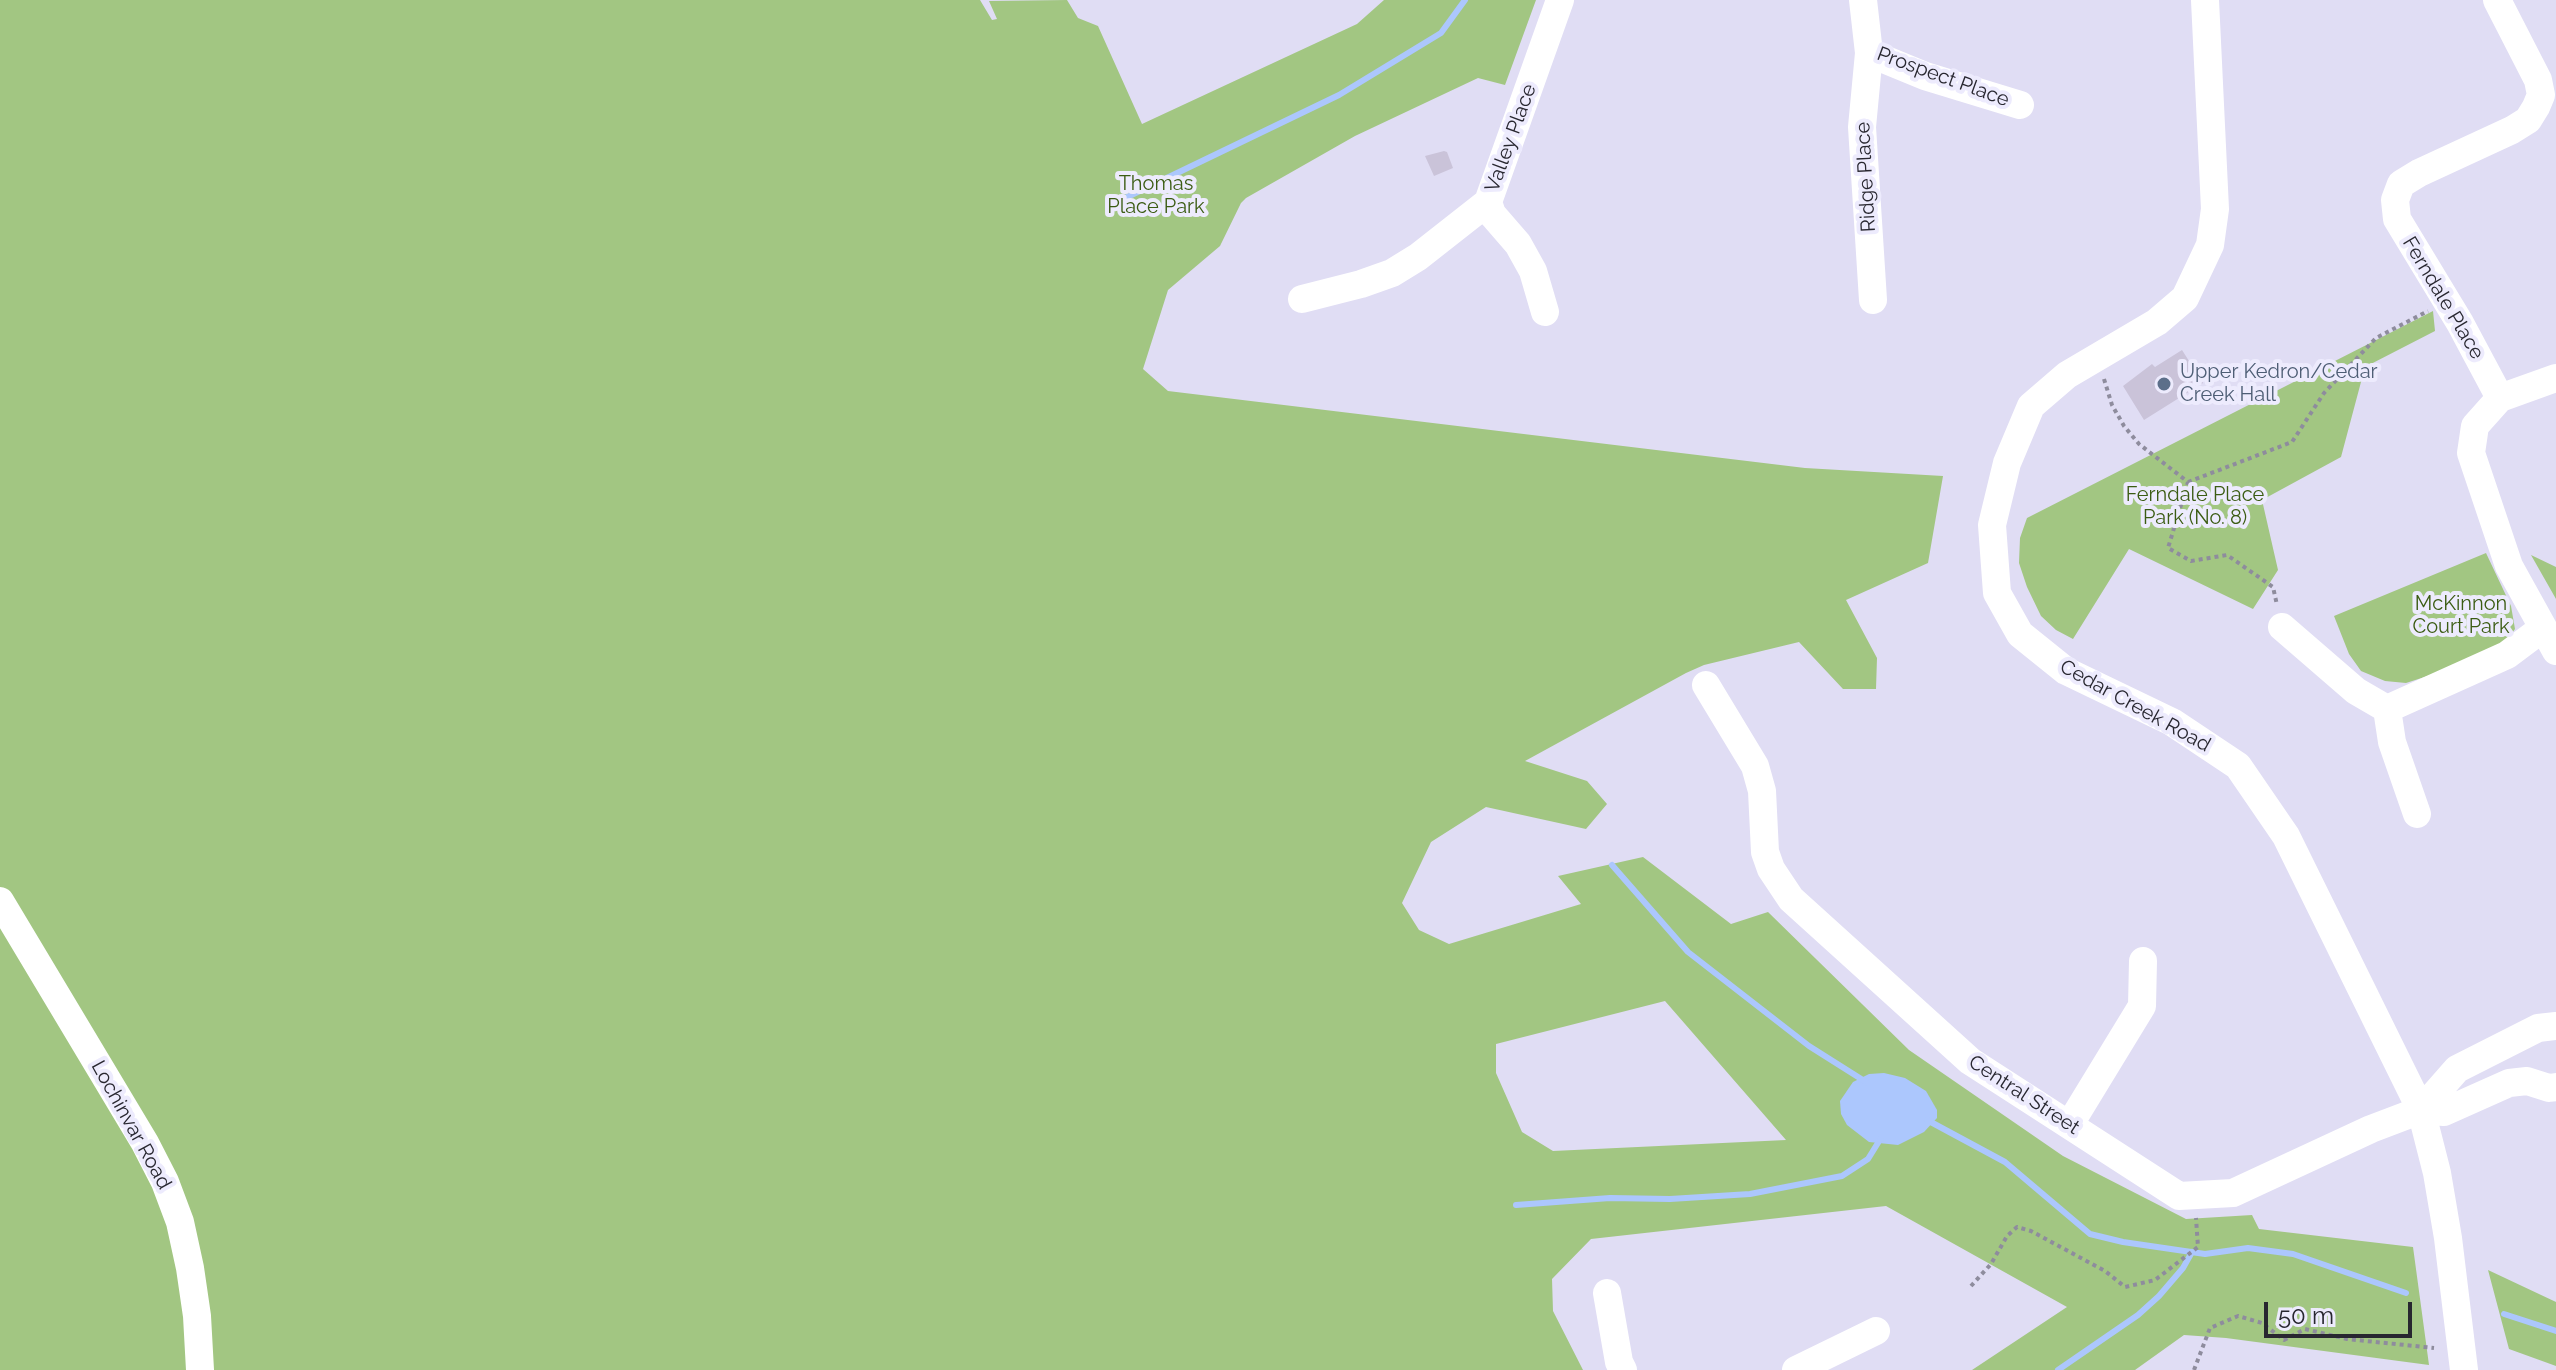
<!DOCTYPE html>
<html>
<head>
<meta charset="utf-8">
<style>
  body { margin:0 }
  #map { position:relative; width:2556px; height:1370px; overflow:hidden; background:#e0ddf4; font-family:Raleway,sans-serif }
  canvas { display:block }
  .scale { position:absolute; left:2264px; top:1302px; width:148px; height:36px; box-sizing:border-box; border:4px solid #282730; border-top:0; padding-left:10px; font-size:24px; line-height:28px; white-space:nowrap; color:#282730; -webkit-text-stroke:6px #edebfd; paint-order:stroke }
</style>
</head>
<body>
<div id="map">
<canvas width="2556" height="1370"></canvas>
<div class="scale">50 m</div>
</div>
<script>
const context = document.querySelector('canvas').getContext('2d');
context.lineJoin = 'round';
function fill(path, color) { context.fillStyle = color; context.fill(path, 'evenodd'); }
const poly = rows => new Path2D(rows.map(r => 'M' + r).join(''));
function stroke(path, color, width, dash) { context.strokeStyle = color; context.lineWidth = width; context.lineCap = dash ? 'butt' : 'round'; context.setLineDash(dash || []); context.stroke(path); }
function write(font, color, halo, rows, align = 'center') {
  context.font = font + ' Raleway,sans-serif'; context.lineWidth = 8; context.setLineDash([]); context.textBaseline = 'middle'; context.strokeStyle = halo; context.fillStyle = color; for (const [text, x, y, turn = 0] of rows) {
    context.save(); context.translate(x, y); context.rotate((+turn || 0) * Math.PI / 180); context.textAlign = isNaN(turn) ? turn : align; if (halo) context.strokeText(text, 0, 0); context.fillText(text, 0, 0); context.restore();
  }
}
fill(poly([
  [0,0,980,0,992,20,997,19,989,1,1067,0,1078,18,1098,26,1142,124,1357,24,1384,0,1536,0,1505,85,1478,78,1355,136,1246,198,1241,203,1220,246,1168,290,1143,369,1168,391,1805,468,1943,476,1928,563,1846,600,1877,658,1876,689,1843,689,1799,642,1704,665,1686,673,1525,761,1587,781,1607,804,1586,829,1486,807,1431,842,1402,903,1419,930,1449,944,1581,904,1558,876,1643,857,1731,924,1768,912,1909,1050,2063,1156,2186,1219,2252,1215,2259,1229,2413,1247,2429,1365,2226,1338,2184,1335,2135,1370,1972,1370,2067,1307,1886,1206,1591,1239,1552,1279,1553,1311,1583,1370,0,1370],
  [1665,1001,1786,1140,1553,1151,1522,1132,1496,1073,1496,1044],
  [2433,311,2435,331,2365,367,2341,457,2262,500,2278,570,2253,609,2129,549,2073,639,2056,630,2041,616,2027,587,2019,563,2020,538,2027,518],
  [2486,553,2511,606,2515,629,2505,643,2493,655,2406,683,2385,681,2361,671,2349,654,2334,616],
  [2531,555,2556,567,2556,599],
  [2488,1270,2556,1302,2556,1366,2509,1349]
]), '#a2c682');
fill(poly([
  [1884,1073,1905,1078,1926,1091,1937,1110,1937,1118,1924,1132,1898,1145,1869,1142,1847,1125,1841,1114,1840,1101,1853,1082,1869,1074]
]), '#acc7fd');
stroke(poly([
  [1119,201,1339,95,1441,33,1465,0],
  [1612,865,1688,952,1809,1046,1866,1082],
  [1927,1120,2005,1162,2090,1234,2123,1242,2205,1254,2248,1248,2293,1254,2406,1293],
  [1516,1205,1610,1198,1670,1199,1750,1194,1842,1176,1868,1159,1881,1138],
  [2504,1314,2556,1331],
  [2058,1370,2138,1315,2159,1296,2183,1268,2192,1252]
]), '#acc7fd', 6);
fill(poly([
  [1444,151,1447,152,1453,168,1434,176,1425,156],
  [2182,350,2203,383,2144,420,2123,386,2152,364,2155,367]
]), '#cac3d9');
stroke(poly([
  [2104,379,2112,405,2124,426,2139,444,2188,482,2168,548,2191,561,2227,555,2273,587,2277,605],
  [2188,482,2292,442,2324,393,2376,338,2428,311],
  [1971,1286,1991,1264,2007,1236,2017,1227,2031,1231,2105,1271,2125,1287,2155,1280,2198,1247,2196,1218],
  [2194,1370,2210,1328,2238,1316,2262,1323,2284,1340,2305,1329,2347,1339,2434,1348]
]), '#8e8c9d', 4, [4, 4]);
stroke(poly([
  [1863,0,1869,53,1925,76,2020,105],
  [2205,0,2215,209,2210,245,2185,298,2157,322,2067,375,2031,406,2007,463,1992,525,1997,593,2020,634,2066,671,2172,722,2238,766,2286,836,2421,1110,2437,1173,2448,1238,2464,1370],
  [2497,0,2538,80,2541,95,2536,107,2528,120,2512,130,2419,173,2401,184,2395,200,2397,219,2460,323,2500,398],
  [1869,53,1862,127,1873,300],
  [1302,299,1361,284,1392,273,1418,257,1488,202],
  [1545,312,1533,271,1518,244,1492,214,1488,202,1560,0],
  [2556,378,2500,398,2475,426,2471,453,2509,566,2556,651],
  [2282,627,2356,691,2387,709,2507,655,2543,628],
  [1706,685,1755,766,1762,791,1765,852,1771,869,1791,899,1970,1061,2179,1196,2233,1193,2371,1129,2421,1110,2457,1069,2538,1028,2556,1026],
  [2387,709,2392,742,2417,814],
  [0,901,145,1143,165,1182,180,1222,190,1268,197,1316,200,1370],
  [2421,1110,2444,1112,2509,1083,2527,1081,2549,1088,2556,1087],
  [2070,1124,2142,1006,2143,961],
  [1607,1293,1619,1362,1623,1370],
  [1796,1370,1876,1331]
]), '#fff', 28);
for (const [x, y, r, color] of [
  [2164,384,8,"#5c6f8a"]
]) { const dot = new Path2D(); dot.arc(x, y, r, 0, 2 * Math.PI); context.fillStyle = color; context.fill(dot); stroke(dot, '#edebfd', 3); }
write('20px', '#282730', '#edebfd', [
  ["Prospect Place",1943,77,20],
  ["Valley Place",1511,138,-70],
  ["Ridge Place",1866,177,-93],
  ["Ferndale Place",2443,298,59],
  ["Cedar Creek Road",2135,706,29],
  ["Central Street",2024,1095,33],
  ["Lochinvar Road",131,1125,61]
]);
write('20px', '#3b5c13', '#edebfd', [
  ["Thomas",1156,184],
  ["Place Park",1156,207],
  ["Ferndale Place",2195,495],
  ["Park (No. 8)",2195,518],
  ["McKinnon",2461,604],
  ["Court Park",2461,627]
]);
write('20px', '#4e5e75', '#edebfd', [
  ["Upper Kedron/Cedar",2180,372],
  ["Creek Hall",2180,395]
], 'left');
</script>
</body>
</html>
